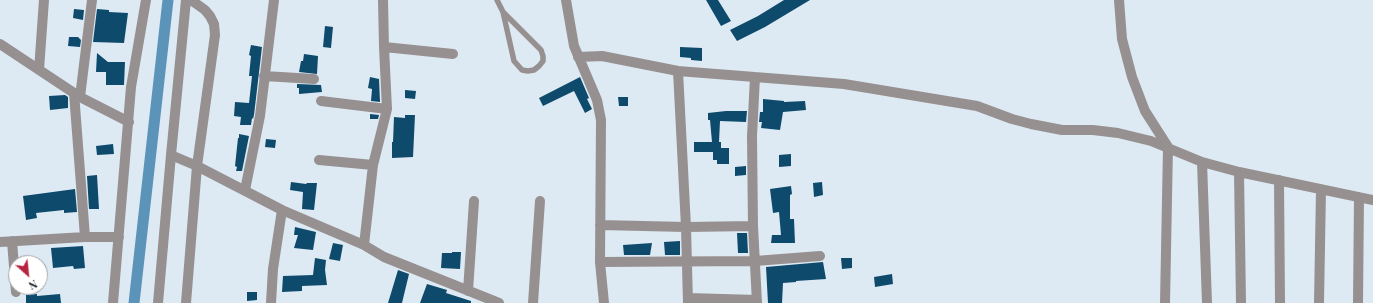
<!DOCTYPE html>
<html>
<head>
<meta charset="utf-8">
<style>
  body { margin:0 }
  #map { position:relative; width:1373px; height:303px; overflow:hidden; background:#ddeaf4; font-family:"Playfair Display",serif }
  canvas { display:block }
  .north { position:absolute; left:8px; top:255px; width:40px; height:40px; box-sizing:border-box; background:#fff; border:1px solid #a1a3a4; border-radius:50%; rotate:153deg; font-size:11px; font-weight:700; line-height:16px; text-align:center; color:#13181b }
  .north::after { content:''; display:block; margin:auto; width:14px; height:18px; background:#b62440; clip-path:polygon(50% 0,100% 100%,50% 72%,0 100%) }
</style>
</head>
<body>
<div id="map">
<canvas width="1373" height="303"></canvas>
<div class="north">N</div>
</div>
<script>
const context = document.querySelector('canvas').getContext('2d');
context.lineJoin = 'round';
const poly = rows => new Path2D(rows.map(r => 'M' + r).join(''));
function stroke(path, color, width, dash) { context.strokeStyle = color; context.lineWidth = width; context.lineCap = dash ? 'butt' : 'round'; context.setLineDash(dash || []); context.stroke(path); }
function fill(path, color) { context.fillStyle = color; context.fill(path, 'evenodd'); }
stroke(poly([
  [134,303,168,0]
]), '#5c93b9', 11);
fill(poly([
  [706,0,718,0,731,21,721,26],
  [784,0,810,0,765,27,737,41,730,30,758,16],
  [74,9,84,10,83,20,73,18],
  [97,9,109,10,109,12,128,13,124,43,93,42],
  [325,26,333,27,331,48,323,47],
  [69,37,78,37,81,40,80,47,68,46],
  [251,45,262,47,254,115,253,119,252,118,251,125,240,125,241,117,234,116,235,102,249,103,252,76,249,76,251,56,249,55],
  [680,47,702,48,702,61,691,60,691,58,680,57],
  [97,53,108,62,125,62,124,85,106,85,106,72,96,72],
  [304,54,318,56,317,74,299,72,301,61,303,61],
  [370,77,379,79,380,102,371,101,372,89,368,88],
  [580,77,589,98,587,99,592,109,585,113,574,91,543,106,539,98],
  [297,84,321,85,322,92,299,94,299,88,297,88],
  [405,90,416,91,415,99,405,98],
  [65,95,68,97,68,108,50,110,49,96],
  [618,97,628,97,628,106,619,106],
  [763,99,784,101,784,102,805,101,806,110,783,112,780,130,761,128,762,122,759,122,760,112,763,112],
  [726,111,747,111,746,122,720,121,719,142,721,142,721,148,729,148,729,164,717,164,717,160,713,160,713,152,694,152,694,142,712,142,710,120,708,120,708,113],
  [370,114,379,115,378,119,370,119],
  [405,115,415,115,413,157,392,158,392,142,393,142,394,117,405,118],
  [239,134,249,136,242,171,236,171,237,167,235,166,238,138,239,138],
  [266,139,276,140,275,148,265,147],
  [113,144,114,154,97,155,96,146],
  [791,154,791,166,779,167,779,155],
  [746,166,746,175,735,176,735,167],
  [97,175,99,209,89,209,87,176],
  [291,182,306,184,307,183,317,183,314,210,302,209,303,192,290,190],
  [822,182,823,195,814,197,813,183],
  [791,186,792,194,790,195,790,219,794,219,795,243,771,243,772,235,781,235,779,212,773,213,770,189],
  [75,189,77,212,64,213,64,210,36,213,37,218,26,220,23,196],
  [295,227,316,232,313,250,294,248,298,235,294,235],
  [737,233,747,233,748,253,738,253],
  [680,241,680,255,665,255,664,242],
  [333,243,343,245,340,261,329,259],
  [652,243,650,255,624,255,623,245],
  [83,246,85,268,74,269,73,266,53,268,51,248],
  [452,252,461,252,460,269,441,268,442,253,452,253],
  [315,258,326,260,325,270,327,285,302,286,302,291,282,292,283,276,313,275],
  [841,258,852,258,852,268,842,269],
  [823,262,826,279,796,281,796,282,783,283,782,303,768,303,766,267],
  [398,270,409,274,402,303,388,303],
  [892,274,893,284,875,287,874,277],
  [427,284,447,290,446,293,471,301,471,303,420,303],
  [247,292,257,292,257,300,247,301],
  [37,294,37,296,60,294,61,303,26,303,26,295]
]), '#0e4a6c');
stroke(poly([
  [497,0,503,12,514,61,522,70,528,71,534,70,539,66,543,61,543,56,541,50,503,12]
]), '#979090', 5.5);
stroke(poly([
  [566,0,574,46,597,100,601,120,600,262,604,303],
  [1119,0,1122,39,1132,77,1145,111,1168,147,1165,303],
  [0,44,80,97,129,122],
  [384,47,453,54],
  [578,57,602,56,678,71,844,84,977,106,1012,119,1031,124,1062,130,1093,130,1118,133,1151,141,1202,162,1239,172,1373,200],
  [39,70,44,0],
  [678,71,686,227,688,303],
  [264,76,314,79],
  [755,77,752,136,753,226,757,303],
  [74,93,85,237],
  [80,97,92,0],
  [321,101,387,109],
  [171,155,197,166,282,210,364,245,384,257,499,303],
  [319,160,373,165],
  [1202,162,1207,303],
  [1239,172,1241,303],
  [1279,180,1280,303],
  [245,190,260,116,274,0],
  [600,225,686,227,753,226],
  [12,241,16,292],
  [0,242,85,237,119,237],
  [364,245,373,165,387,109,384,47,383,0],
  [600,262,755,261,820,256],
  [468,291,474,201],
  [688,298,757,300],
  [113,303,131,87,146,0],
  [158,303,171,155,186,0],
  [186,303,197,166,215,35,214,24,210,16,205,10,191,0],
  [271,303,273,269,282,210],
  [533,303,540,201],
  [1319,303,1321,189],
  [1358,303,1359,197]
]), '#979090', 10);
</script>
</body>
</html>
